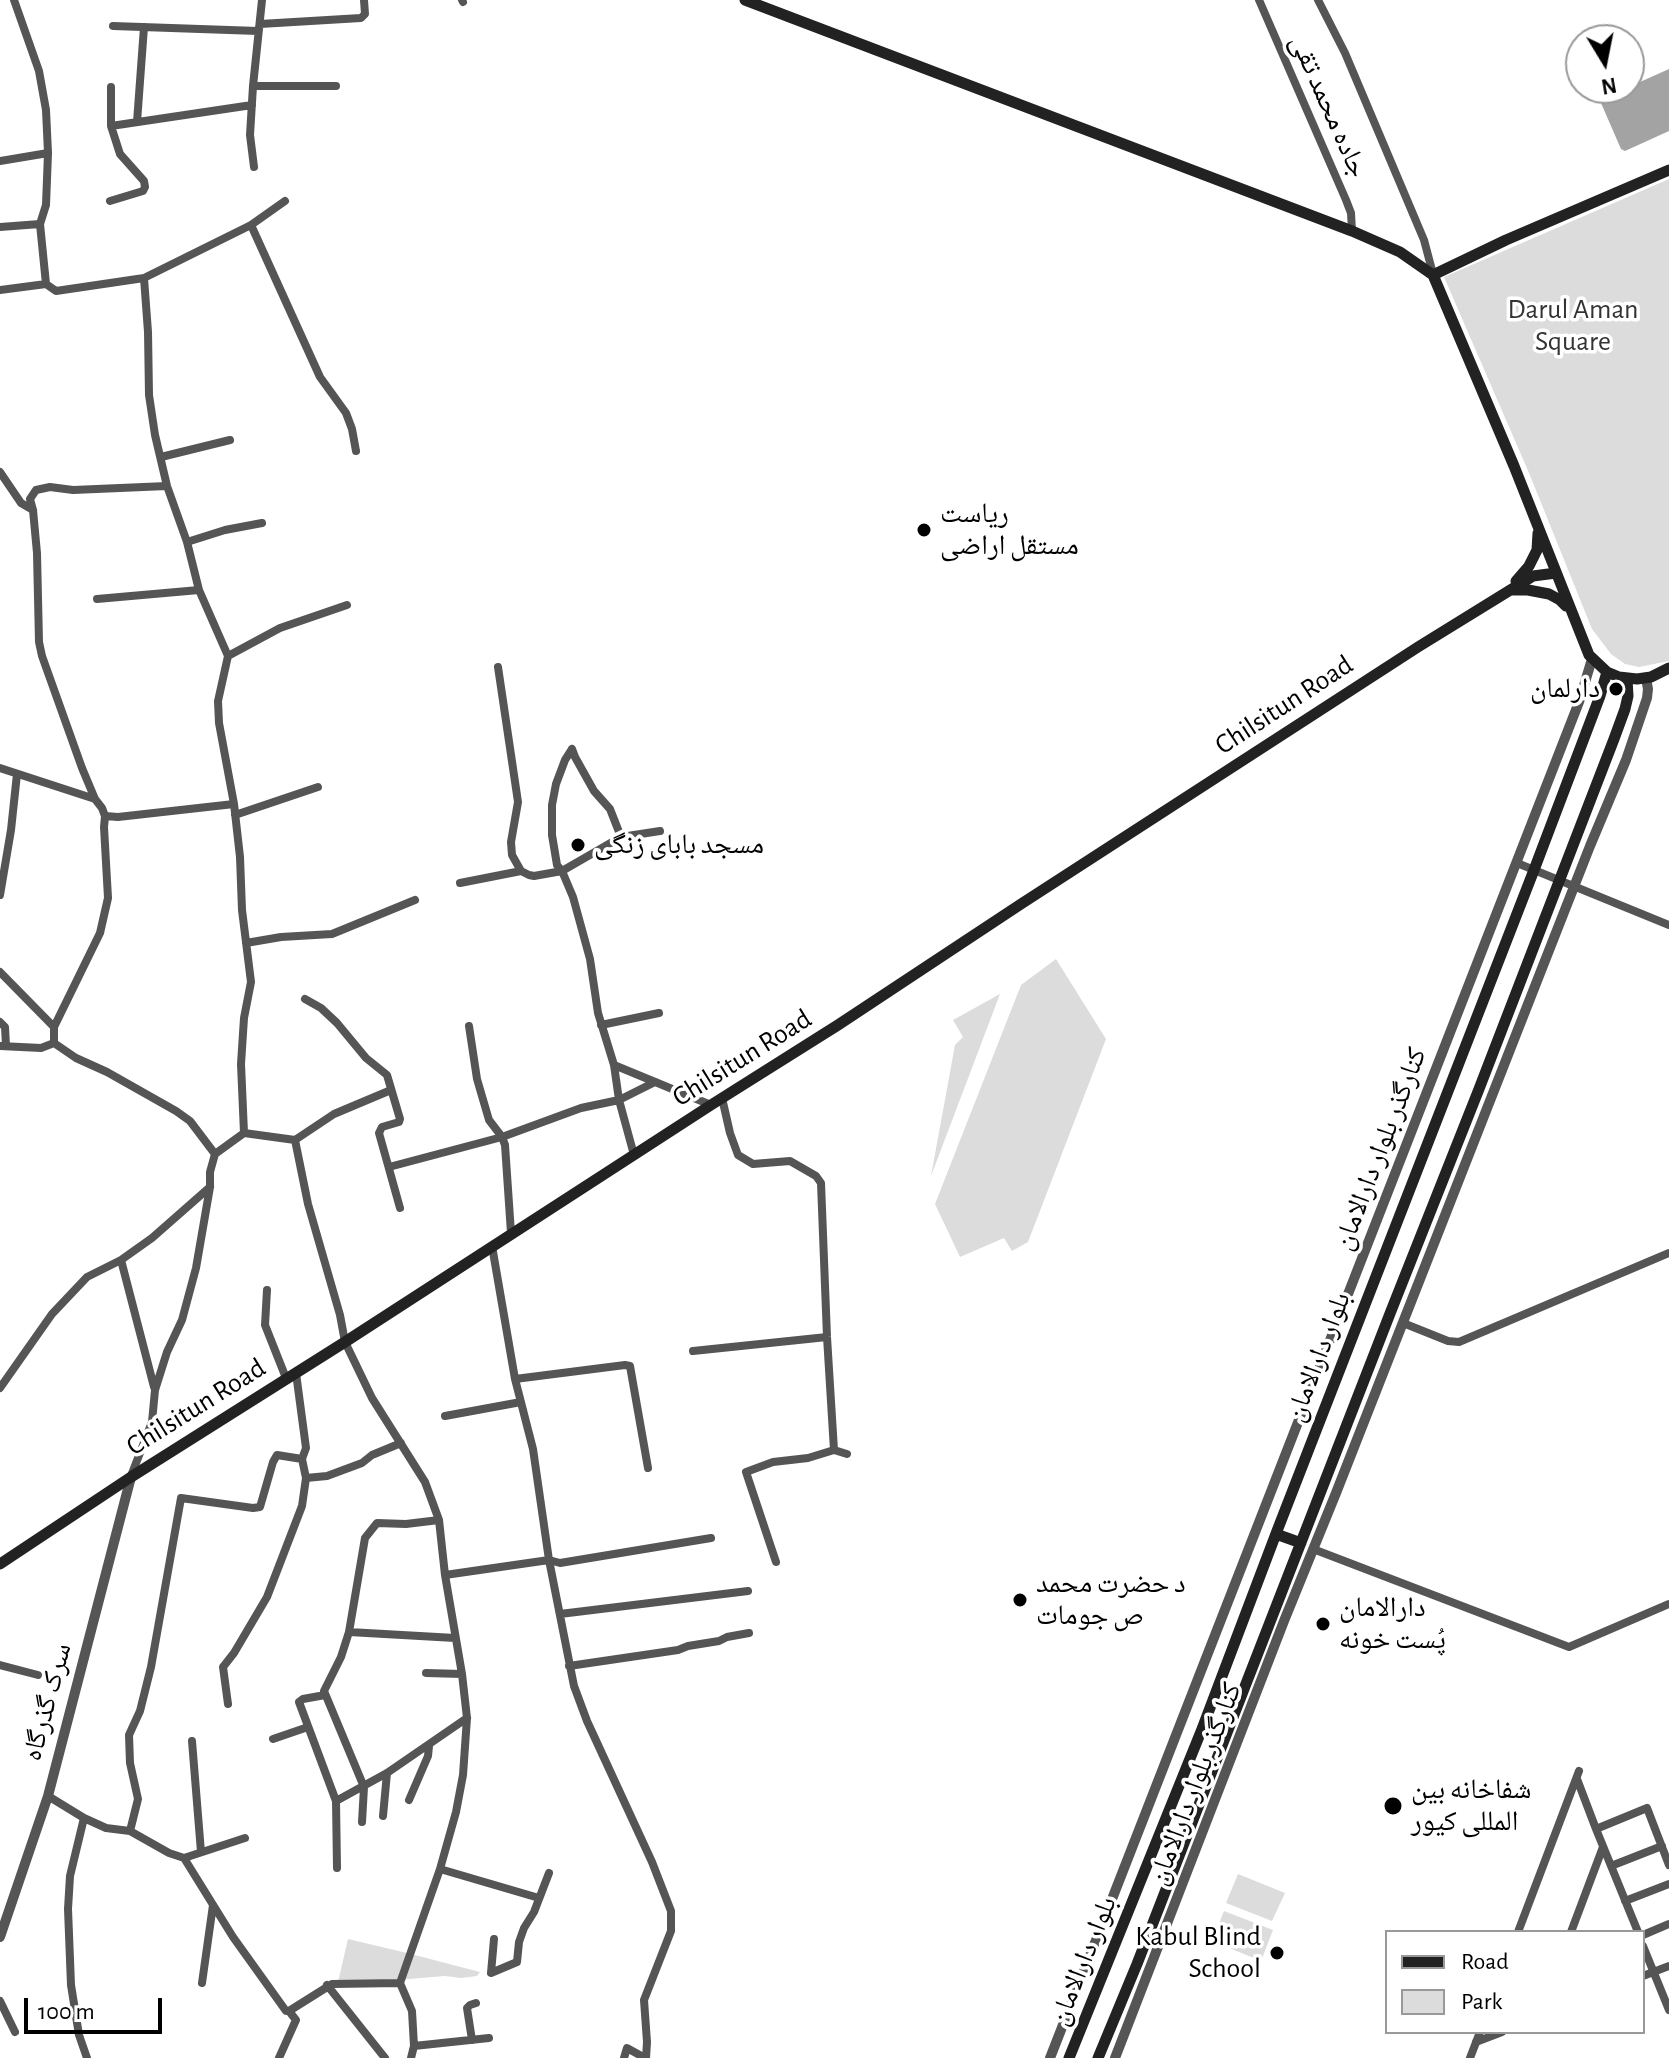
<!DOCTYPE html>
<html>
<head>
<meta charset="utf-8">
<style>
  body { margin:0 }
  #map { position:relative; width:1669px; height:2058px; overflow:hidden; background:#fff; font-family:"Alegreya Sans",sans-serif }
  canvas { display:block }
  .legend { position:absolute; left:1385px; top:1930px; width:260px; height:104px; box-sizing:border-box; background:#fff; border:2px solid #999; margin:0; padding:10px 14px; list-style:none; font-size:24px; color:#000 }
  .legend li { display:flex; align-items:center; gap:16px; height:40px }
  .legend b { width:40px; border:2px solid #999 }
  .north { position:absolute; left:1565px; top:24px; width:80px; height:80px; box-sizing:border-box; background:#fff; border:2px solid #999; border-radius:50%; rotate:170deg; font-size:22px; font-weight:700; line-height:32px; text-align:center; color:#000 }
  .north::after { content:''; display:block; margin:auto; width:28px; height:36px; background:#000; clip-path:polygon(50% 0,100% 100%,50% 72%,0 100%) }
  .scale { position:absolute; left:24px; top:1998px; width:138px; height:36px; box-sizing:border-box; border:4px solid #000; border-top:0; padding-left:10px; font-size:24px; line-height:28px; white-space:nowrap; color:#000; -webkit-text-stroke:6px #fff; paint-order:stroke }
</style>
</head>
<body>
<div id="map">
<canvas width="1669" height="2058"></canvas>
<ul class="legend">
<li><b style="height:10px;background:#222"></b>Road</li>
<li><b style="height:22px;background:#dcdcdc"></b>Park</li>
</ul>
<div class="north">N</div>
<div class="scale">100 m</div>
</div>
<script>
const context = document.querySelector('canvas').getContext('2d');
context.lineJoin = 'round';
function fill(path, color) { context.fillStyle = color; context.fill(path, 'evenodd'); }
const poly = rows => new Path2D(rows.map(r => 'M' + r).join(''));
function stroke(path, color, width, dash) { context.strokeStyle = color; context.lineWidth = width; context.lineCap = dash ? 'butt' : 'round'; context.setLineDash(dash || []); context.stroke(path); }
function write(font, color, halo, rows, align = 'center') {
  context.font = font + ' "Alegreya Sans","Noto Naskh Arabic",sans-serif'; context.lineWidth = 7; context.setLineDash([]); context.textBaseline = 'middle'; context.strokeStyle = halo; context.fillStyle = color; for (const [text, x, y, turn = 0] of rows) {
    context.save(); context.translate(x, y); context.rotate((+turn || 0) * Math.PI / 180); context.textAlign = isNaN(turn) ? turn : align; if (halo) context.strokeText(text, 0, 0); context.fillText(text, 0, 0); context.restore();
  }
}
fill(poly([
  [1669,179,1669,661,1639,667,1625,664,1611,654,1592,629,1529,473,1444,277],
  [1056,959,1106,1039,1028,1242,1012,1251,1004,1238,960,1257,935,1204,1021,985],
  [1000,994,931,1176,955,1045,963,1037,953,1020],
  [1238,1874,1285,1893,1272,1921,1226,1903],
  [1224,1911,1273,1930,1261,1961,1212,1941],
  [348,1939,407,1953,480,1972,477,1976,461,1978,445,1976,397,1980,338,1982]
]), '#dcdcdc');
fill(poly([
  [1669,69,1669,131,1625,151,1621,149,1601,103,1602,99]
]), '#a3a3a3');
stroke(poly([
  [14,0,39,71,46,110,48,153,46,205,40,224,46,284],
  [462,0,463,2],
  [1259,0,1346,200,1351,213,1352,231],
  [1318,0,1345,53,1424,240,1433,274],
  [260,24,361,18,365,14,364,0],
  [113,26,258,31],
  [253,86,336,86],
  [137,122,144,27],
  [111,126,252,105],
  [0,161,48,153],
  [254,167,250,135,253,86,262,0],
  [110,201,143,191,145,187,144,181,120,154,111,126,111,87],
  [251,225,320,377,346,413,352,429,356,451],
  [0,227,40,224],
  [144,278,148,332,149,395,155,435,167,486,187,542,199,590,228,656,218,701,219,723,234,804,240,857,242,910,251,982,244,1018,241,1064,244,1133],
  [0,290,46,284,56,291,144,278,251,225,285,201],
  [161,457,230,440],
  [0,472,21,503,33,510],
  [167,486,73,490,50,487,36,490,30,499,33,510,37,553,39,642,42,656,82,768,95,799,102,808,105,816,118,817,234,804],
  [187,542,225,530,262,523],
  [97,599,199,590],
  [228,656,280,628,347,605],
  [498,667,518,802,511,842,512,855,521,871,529,875,534,876,562,871,557,865,552,835,552,805,556,784,565,760,572,749],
  [572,749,575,757,594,791,610,809,621,837],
  [0,768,95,799],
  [235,815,318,787],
  [1517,863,1669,925],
  [460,883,521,871],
  [0,895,11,830,17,774],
  [246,943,281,937,332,934,415,900],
  [0,972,54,1027,54,1043,76,1058,107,1072,176,1111,190,1121,215,1154],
  [305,999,321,1008,337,1023,366,1058,387,1075,400,1119,399,1122,382,1127,379,1133,400,1208],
  [0,1022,5,1027,6,1046],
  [601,1025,659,1013],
  [469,1026,477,1079,489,1120,502,1137,505,1145,511,1233],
  [54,1027,100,933,108,898,104,827,105,816],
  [0,1046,41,1048,54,1043],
  [614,1065,711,1105],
  [722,1098,730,1133,738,1155,753,1164,790,1161,816,1176,821,1183,827,1337,834,1450],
  [295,1140,308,1204,340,1315,345,1342,372,1398,425,1482,439,1520,445,1575,462,1674,467,1718,463,1775,456,1812,440,1869,400,1983,412,2011,414,2046,411,2058],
  [634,1155,619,1100,614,1065,598,1013,590,959,573,897,562,871,621,837,660,831],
  [389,1167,502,1137,581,1108,619,1100,655,1082],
  [492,1246,515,1379,533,1449,549,1560,574,1686,587,1721,652,1862,671,1911,671,1931,644,2000,647,2042,646,2058],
  [121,1260,154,1387],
  [267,1290,265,1325,286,1378],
  [1403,1323,1448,1341,1459,1342,1669,1253],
  [693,1351,827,1337],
  [515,1379,625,1365,630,1366,648,1468],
  [0,1388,52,1314,87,1277,121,1260,152,1238,210,1187],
  [445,1416,521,1402],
  [131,1476,152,1422,155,1390,167,1352,182,1320,196,1268,210,1187,210,1172,215,1154,244,1133,295,1140,334,1114,391,1090],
  [306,1478,327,1476,362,1463,372,1455,401,1443],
  [1313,1549,1569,1647,1669,1604],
  [776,1562,746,1472,773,1462,808,1458,834,1450,847,1454],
  [445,1575,549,1560,560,1563,711,1538],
  [560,1614,748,1591],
  [349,1632,455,1638],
  [0,1665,38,1675],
  [569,1666,678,1650,688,1646,719,1641,727,1637,749,1633],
  [426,1673,462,1674],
  [325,1695,303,1699,299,1702,336,1801,337,1868],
  [228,1704,223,1667,234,1653,267,1597,302,1506,306,1478,302,1459,306,1448,296,1373],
  [273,1739,308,1727],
  [192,1741,201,1852],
  [1577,1779,1596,1829],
  [48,1796,84,1818,106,1828,130,1831,169,1853,184,1858,233,1937,286,2011,289,2011,296,2020,279,2058],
  [409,1800,428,1756,429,1746],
  [336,1801,387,1773,467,1718],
  [383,1816,387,1773],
  [84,1818,70,1876,68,1909,71,1985,79,2035,87,2058],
  [362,1822,364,1787,324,1691,341,1657,349,1632,365,1538,377,1523,406,1524,439,1520],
  [130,1831,138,1799,130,1763,129,1735,140,1711,151,1667,181,1498,253,1508,260,1507,273,1462,277,1455,302,1459],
  [184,1858,245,1838],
  [1611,1866,1662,1846],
  [440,1869,539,1898],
  [1625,1901,1669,1884],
  [1518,1932,1579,1771],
  [1571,1932,1603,1847],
  [1638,1932,1596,1829,1647,1808,1669,1865],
  [1643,1935,1669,1924],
  [494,1939,491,1973,517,1962,519,1942,524,1928,534,1912,549,1873],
  [1643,1946,1669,2010],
  [1643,1976,1669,1966],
  [202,1983,213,1905],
  [327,1985,385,2058],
  [0,2001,15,2032],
  [289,2011,332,1984,400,1983],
  [472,2040,467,2008,470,2005,476,2003],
  [1476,2042,1502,2032],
  [414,2046,489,2038],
  [624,2058,627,2048,645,2058],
  [1470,2058,1480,2032]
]), '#555', 8);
stroke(poly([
  [0,1937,48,1796,131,1477],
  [1050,2058,1579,702,1592,659],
  [1115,2058,1284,1621,1336,1493,1590,846,1626,760,1647,698,1648,689,1646,678]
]), '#555', 10);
stroke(poly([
  [745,0,1352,231,1400,252,1433,275,1514,466,1589,655,1607,672,1619,677,1637,679,1651,677,1669,668],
  [1433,275,1506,240,1669,170],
  [1516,581,1529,566,1537,550,1538,533],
  [1512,590,1528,590,1549,594,1560,600,1566,606],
  [1276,1534,1301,1543],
  [0,1564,131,1477,345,1342,711,1105,838,1025,1021,904,1418,647,1533,576,1556,573],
  [1069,2058,1202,1729,1277,1531,1534,870,1600,696,1607,672],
  [1098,2058,1137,1964,1391,1311,1479,1089,1614,739,1625,709,1628,696,1627,679]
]), '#222', 11);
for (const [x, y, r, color] of [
  [924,530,8,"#000"],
  [1616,689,8,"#000"],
  [578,845,8,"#000"],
  [1020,1600,8,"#000"],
  [1323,1624,8,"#000"],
  [1393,1806,10,"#000"],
  [1277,1953,8,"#000"]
]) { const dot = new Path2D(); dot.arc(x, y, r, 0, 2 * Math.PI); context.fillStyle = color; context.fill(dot); stroke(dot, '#fff', 3); }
write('28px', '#000', '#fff', [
  ["جاده محمد تقی",1329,106,66],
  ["Chilsitun Road",1284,705,-33],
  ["Chilsitun Road",742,1058,-32],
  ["کنارگذر بلوار دارالامان",1380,1149,-69],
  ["بلوار دارالامان",1318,1357,-69],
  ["Chilsitun Road",196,1407,-32],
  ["سرک گذرگاه",47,1702,-75],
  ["کنارگذر بلوار دارالامان",1195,1784,-69],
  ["بلوار دارالامان",1083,1961,-68]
]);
write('28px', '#333', '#fff', [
  ["Darul Aman",1573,310],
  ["Square",1573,342]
]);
write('28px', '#000', '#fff', [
  ["ریاست",940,514],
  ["مستقل اراضی",940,546],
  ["دارلمان",1600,689,"right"],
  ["مسجد بابای زنگی",594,845],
  ["د حضرت محمد",1036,1584],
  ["ص جومات",1036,1616],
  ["دارالامان",1339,1608],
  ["پُست خونه",1339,1640],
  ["شفاخانه بین",1411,1790],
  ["المللی کیور",1411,1822],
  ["Kabul Blind",1261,1937,"right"],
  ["School",1261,1969,"right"]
], 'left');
</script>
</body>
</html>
